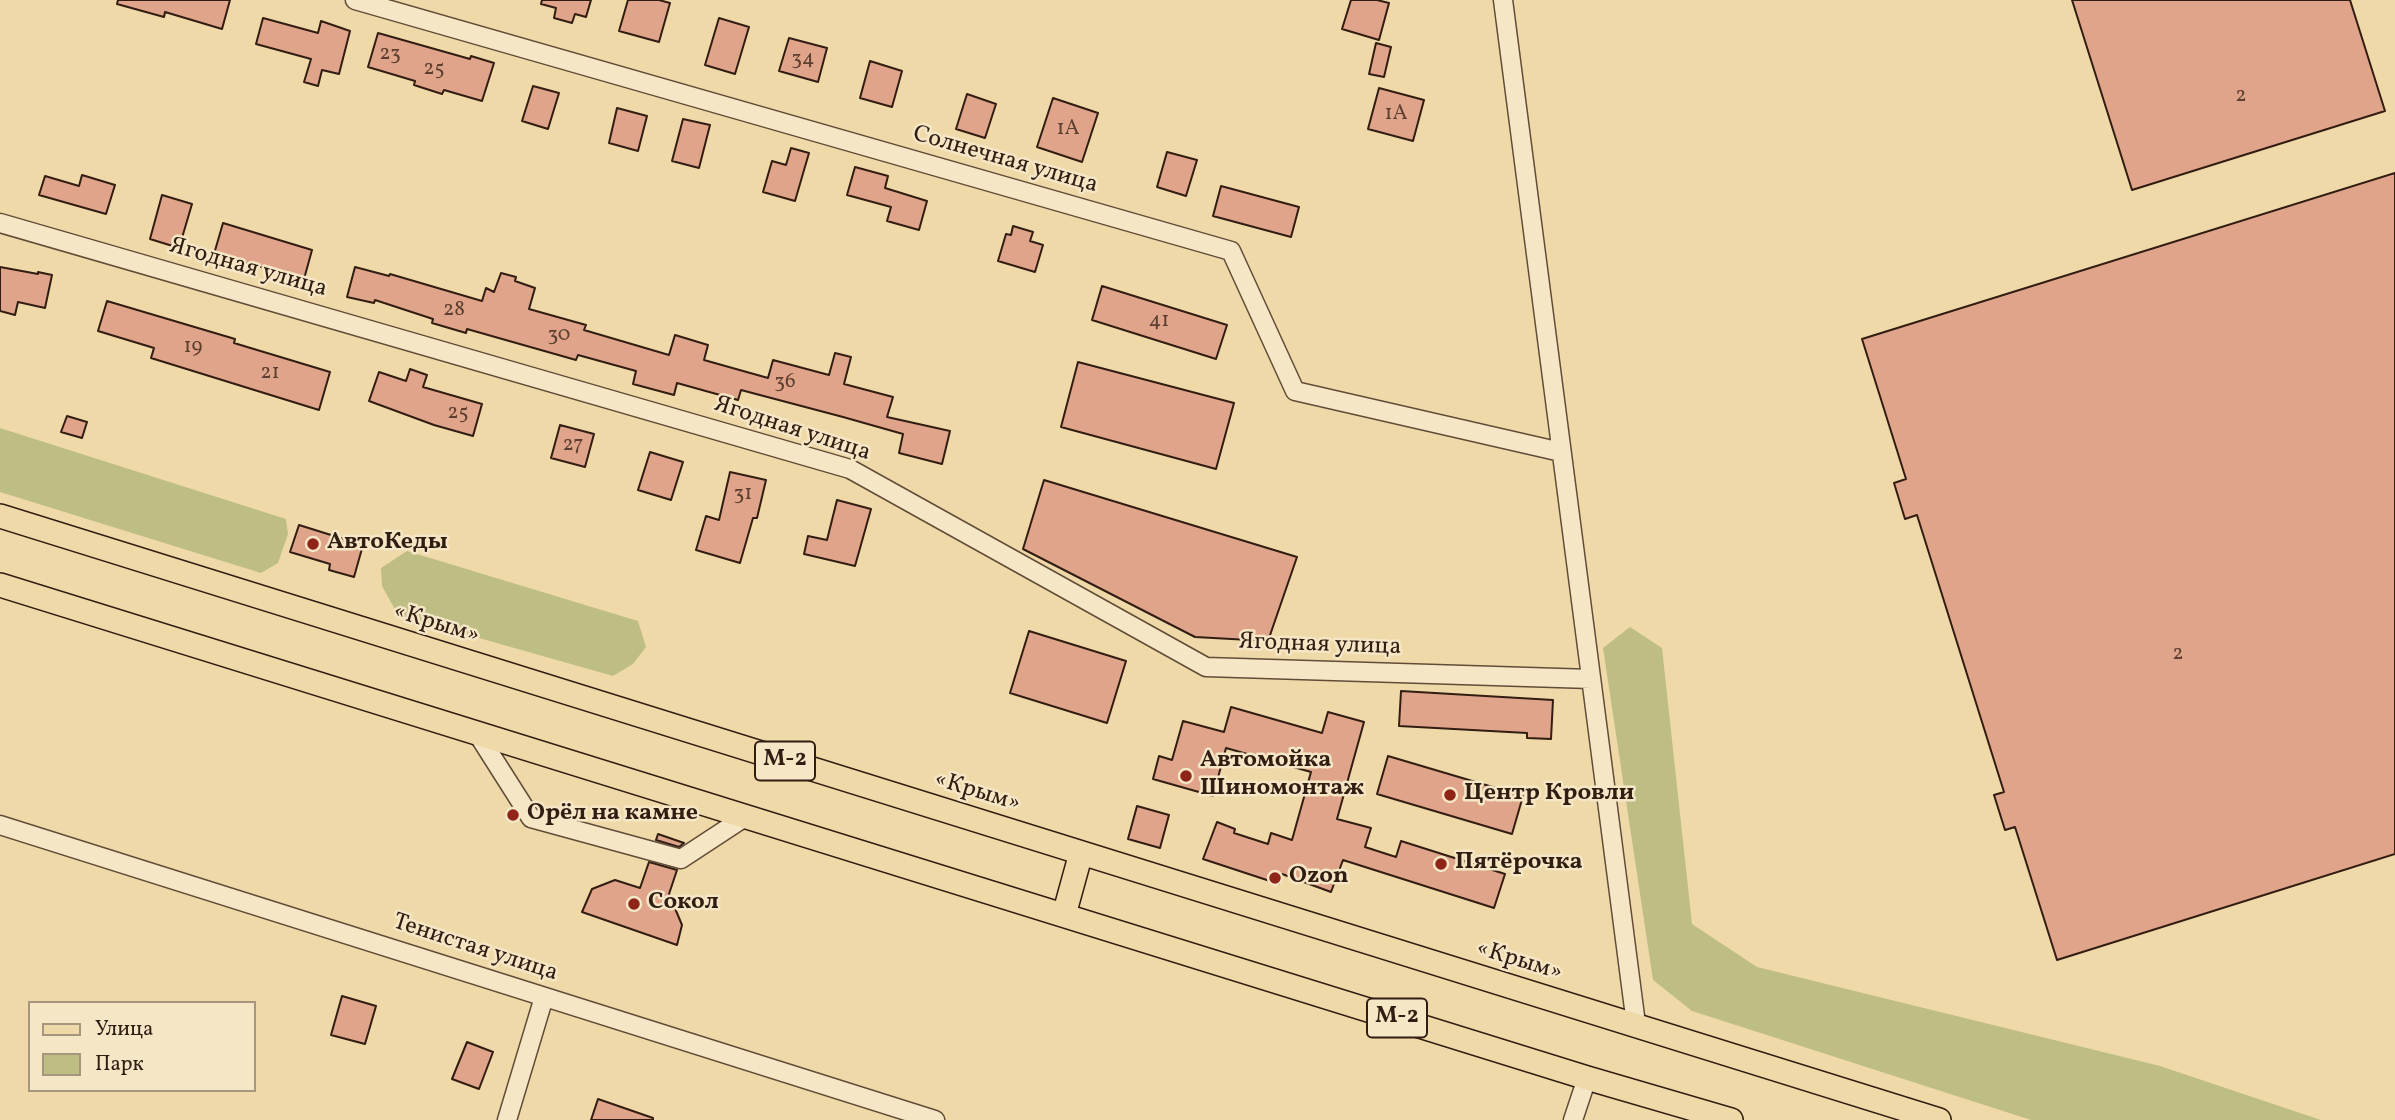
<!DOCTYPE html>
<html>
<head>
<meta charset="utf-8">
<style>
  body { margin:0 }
  #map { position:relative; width:2395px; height:1120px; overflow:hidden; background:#f0d9a8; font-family:Vollkorn,serif }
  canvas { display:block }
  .legend { position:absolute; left:28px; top:1001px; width:228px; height:91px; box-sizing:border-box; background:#f5e6c6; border:2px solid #a7967e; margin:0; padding:9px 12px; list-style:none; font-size:21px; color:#311d12 }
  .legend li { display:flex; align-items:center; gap:14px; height:35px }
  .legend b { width:35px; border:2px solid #a7967e }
</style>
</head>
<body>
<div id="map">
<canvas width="2395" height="1120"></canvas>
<ul class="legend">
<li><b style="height:9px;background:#f0d9a8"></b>Улица</li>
<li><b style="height:19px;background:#bebe84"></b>Парк</li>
</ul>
</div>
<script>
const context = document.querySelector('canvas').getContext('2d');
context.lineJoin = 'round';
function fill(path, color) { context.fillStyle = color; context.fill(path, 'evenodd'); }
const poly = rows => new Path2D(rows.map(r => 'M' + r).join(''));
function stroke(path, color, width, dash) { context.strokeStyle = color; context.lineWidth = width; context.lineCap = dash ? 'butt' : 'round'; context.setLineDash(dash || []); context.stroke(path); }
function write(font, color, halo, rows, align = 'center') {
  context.font = font + ' Vollkorn,serif'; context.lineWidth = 5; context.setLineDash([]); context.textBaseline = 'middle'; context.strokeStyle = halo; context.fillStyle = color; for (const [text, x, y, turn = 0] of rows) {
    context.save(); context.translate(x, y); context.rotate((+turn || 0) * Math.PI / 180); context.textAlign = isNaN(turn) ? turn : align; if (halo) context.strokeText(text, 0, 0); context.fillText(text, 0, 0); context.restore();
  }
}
fill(poly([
  [0,428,286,519,288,534,278,563,261,573,0,492],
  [407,551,638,621,646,647,633,664,613,676,398,615,382,586,381,568],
  [1630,627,1662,648,1692,924,1757,967,2160,1066,2321,1120,2031,1120,1692,1011,1653,980,1603,648]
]), '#bebe84');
const building = poly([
  [118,0,230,0,222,29,165,12,164,17,117,4,118,0],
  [542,0,591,0,586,17,575,14,572,23,554,18,556,8,541,4,542,0],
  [628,0,659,0,670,3,659,42,619,31,628,0],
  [1351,0,1377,0,1389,3,1379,40,1342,29,1351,0],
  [2072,0,2350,0,2385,111,2132,190,2072,0],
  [263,18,318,33,321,21,350,31,339,74,322,70,318,86,304,82,311,59,256,44,263,18],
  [719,18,749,27,735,74,705,65,719,18],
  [378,33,470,59,471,56,494,63,482,101,444,90,442,94,414,85,415,81,368,67,378,33],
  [789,38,827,48,818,82,779,71,789,38],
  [1376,43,1391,47,1384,77,1369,74,1376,43],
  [870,61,902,71,892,107,860,98,870,61],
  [533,86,559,93,548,129,522,121,533,86],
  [1379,88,1424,100,1413,141,1368,129,1379,88],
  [967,94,996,104,985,138,956,129,967,94],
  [1053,98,1098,113,1082,162,1037,147,1053,98],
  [617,108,647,116,638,151,609,143,617,108],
  [683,119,710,125,699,168,672,161,683,119],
  [791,148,809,153,795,201,763,192,772,161,786,165,791,148],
  [1167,152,1197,160,1186,196,1157,187,1167,152],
  [855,167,888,176,885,188,927,201,919,230,887,221,891,207,847,195,855,167],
  [2395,173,2395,854,2057,960,2015,827,2005,830,1994,795,2004,792,1917,515,1905,519,1894,483,1906,479,1862,339,2395,173],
  [82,175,115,185,106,214,39,195,45,176,79,186,82,175],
  [1221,186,1299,207,1291,237,1213,216,1221,186],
  [162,195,192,204,179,248,150,239,162,195],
  [223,223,312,250,304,279,214,254,223,223],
  [1013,226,1033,232,1030,241,1043,245,1035,272,998,261,1006,234,1011,235,1013,226],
  [0,267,38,274,38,272,52,275,45,308,18,302,15,315,0,311,0,267],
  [355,267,389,276,390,274,482,301,486,288,494,292,501,273,516,277,515,281,535,288,529,309,586,325,584,330,669,355,675,335,708,345,704,360,768,378,773,360,829,375,835,353,851,357,844,384,893,397,887,417,950,431,942,464,899,453,903,434,843,417,741,390,738,400,677,383,674,395,633,384,636,371,578,355,576,360,467,329,466,333,432,323,433,319,375,300,374,303,347,297,355,267],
  [1102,286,1227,325,1216,359,1092,320,1102,286],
  [107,301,235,339,234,343,330,372,319,410,151,358,154,348,98,331,107,301],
  [1078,362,1234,403,1216,469,1061,427,1078,362],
  [410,369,427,375,423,387,482,404,473,436,434,425,369,401,379,372,406,381,410,369],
  [67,416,87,422,82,438,61,432,67,416],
  [560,425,594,434,585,467,551,458,560,425],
  [650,452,683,462,671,500,638,490,650,452],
  [730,472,766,480,757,518,753,518,740,563,696,550,706,516,719,520,730,472],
  [1044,480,1297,557,1268,641,1195,637,1023,549,1044,480],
  [837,500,871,509,855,566,804,554,808,536,827,540,837,500],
  [299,525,363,545,354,577,329,570,330,564,290,552,299,525],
  [1029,631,1126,661,1107,723,1010,693,1029,631],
  [1401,691,1553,700,1551,739,1527,738,1527,733,1399,726,1401,691],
  [1231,707,1322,733,1328,712,1364,722,1337,819,1371,828,1365,847,1396,857,1401,841,1505,874,1494,908,1343,860,1331,892,1282,874,1279,884,1203,859,1217,822,1235,829,1234,833,1268,844,1271,833,1292,840,1311,772,1226,748,1213,796,1153,779,1159,756,1172,760,1183,721,1224,732,1231,707],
  [1388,756,1523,796,1512,834,1377,794,1388,756],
  [1137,806,1169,815,1160,848,1128,839,1137,806],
  [658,834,684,843,679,847,656,840,658,834],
  [649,862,677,870,669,894,682,925,677,945,582,912,592,889,615,880,640,888,649,862],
  [342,996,376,1006,365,1044,331,1035,342,996],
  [467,1042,493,1052,479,1089,452,1079,467,1042],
  [598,1099,653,1118,653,1120,591,1120,598,1099]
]);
fill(building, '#e0a48a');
stroke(building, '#311d12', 2);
const minor = poly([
  [355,0,1231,251,1295,391,1561,452],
  [1503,0,1636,1024],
  [0,223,850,469,1206,667,1591,679],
  [477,733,531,818,681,859,745,817],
  [0,825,935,1120],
  [507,1120,544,997],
  [1573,1120,1587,1078]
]);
const major = poly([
  [0,516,1939,1120],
  [0,585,1587,1078,1731,1120],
  [1064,915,1081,853]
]);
stroke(minor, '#614c38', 21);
stroke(major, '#311d12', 26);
stroke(minor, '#f5e6c6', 18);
stroke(major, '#f0d9a8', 23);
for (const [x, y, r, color] of [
  [313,544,7,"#8f2418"],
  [1186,776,7,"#8f2418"],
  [1450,795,7,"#8f2418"],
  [513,815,7,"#8f2418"],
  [1441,864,7,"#8f2418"],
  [1275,878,7,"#8f2418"],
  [634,904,7,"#8f2418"]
]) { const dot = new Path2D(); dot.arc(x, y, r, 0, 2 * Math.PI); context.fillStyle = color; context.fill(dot); stroke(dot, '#f5e6c6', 2.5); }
write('21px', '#5d3f30', null, [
  ["23",390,55],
  ["34",803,60],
  ["25",434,70],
  ["2",2241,97],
  ["1А",1396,115],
  ["1А",1068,130],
  ["28",454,311],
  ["41",1159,322],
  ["30",559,336],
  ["19",193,348],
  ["21",270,374],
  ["36",785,383],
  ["25",458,414],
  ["27",573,446],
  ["31",743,495],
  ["2",2178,655]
]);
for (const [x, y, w] of [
  [785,761,60],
  [1397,1018,60]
]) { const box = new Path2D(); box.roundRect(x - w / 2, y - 19.5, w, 39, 5); context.fillStyle = '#f5e6c6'; context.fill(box); stroke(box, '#311d12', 2); }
write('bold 23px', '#311d12', null, [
  ["М-2",785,761],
  ["М-2",1397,1018]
]);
write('24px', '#311d12', '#f5e6c6', [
  ["Солнечная улица",1005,161,16],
  ["Ягодная улица",248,269,16],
  ["Ягодная улица",792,430,18],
  ["«Крым»",436,625,17],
  ["Ягодная улица",1320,646,2],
  ["«Крым»",977,793,17],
  ["Тенистая улица",475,949,18],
  ["«Крым»",1519,962,17]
]);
write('bold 24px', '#311d12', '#f5e6c6', [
  ["АвтоКеды",327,544],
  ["Автомойка",1200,762],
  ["Шиномонтаж",1200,790],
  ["Центр Кровли",1464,795],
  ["Орёл на камне",527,815],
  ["Пятёрочка",1455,864],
  ["Ozon",1289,878],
  ["Сокол",648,904]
], 'left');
</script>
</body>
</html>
